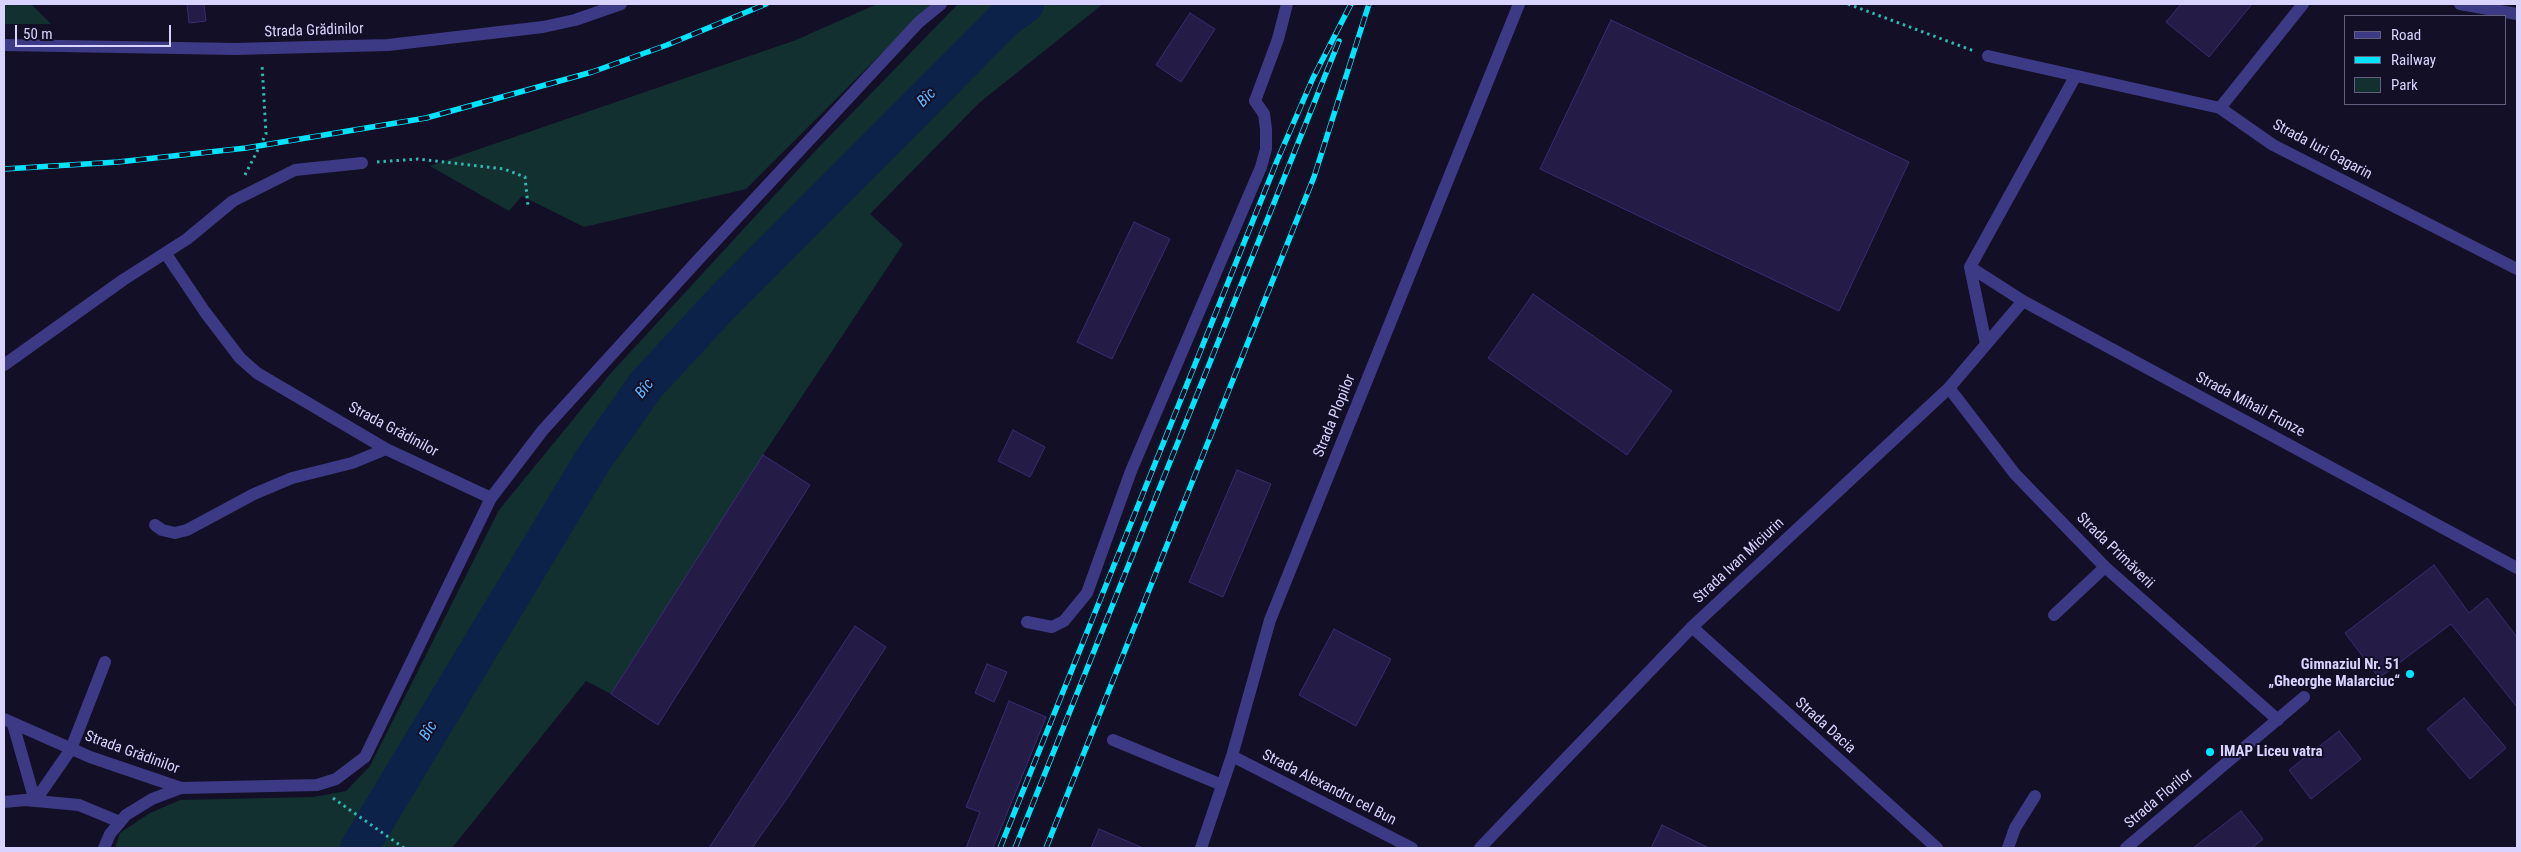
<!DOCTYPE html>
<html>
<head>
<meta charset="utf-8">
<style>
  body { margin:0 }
  #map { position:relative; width:2521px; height:852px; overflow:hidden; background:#130f26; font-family:"Roboto Condensed",sans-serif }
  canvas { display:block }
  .frame { position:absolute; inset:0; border:5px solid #d9d4ff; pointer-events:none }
  .legend { position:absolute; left:2344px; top:15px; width:162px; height:90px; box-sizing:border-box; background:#130f26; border:1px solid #625e7d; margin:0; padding:6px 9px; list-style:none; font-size:15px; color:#d9d4ff }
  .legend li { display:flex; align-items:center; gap:10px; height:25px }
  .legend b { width:25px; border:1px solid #625e7d }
  .scale { position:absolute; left:15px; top:25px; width:156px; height:22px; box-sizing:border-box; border:2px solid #d9d4ff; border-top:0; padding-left:6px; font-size:15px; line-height:18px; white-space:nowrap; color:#d9d4ff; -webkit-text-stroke:4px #130f26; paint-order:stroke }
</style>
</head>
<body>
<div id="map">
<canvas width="2521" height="852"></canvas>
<div class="frame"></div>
<ul class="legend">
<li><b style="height:6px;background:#3d3a85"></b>Road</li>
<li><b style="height:6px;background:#00e5ff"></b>Railway</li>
<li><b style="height:14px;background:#12302f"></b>Park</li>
</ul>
<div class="scale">50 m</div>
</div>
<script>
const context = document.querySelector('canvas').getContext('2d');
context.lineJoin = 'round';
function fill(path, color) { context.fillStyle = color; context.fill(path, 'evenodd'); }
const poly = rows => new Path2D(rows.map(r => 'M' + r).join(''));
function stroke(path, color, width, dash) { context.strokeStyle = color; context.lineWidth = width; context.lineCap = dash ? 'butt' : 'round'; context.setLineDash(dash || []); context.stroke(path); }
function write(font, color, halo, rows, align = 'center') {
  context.font = font + ' "Roboto Condensed",sans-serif'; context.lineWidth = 4; context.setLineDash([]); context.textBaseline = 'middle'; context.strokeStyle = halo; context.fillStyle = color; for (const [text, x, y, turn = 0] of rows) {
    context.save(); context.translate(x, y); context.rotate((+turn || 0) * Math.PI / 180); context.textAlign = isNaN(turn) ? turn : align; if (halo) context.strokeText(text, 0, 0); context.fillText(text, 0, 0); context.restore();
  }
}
fill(poly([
  [4,4,31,4,51,24,4,24],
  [877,4,931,4,746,189,584,227,522,196,509,211,430,166,796,40],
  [958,4,1103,4,979,103,870,214,903,244,763,455,611,694,586,681,452,848,115,848,120,833,150,813,180,800,313,797,346,791,370,766,499,510,611,373,818,148]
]), '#12302f');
stroke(poly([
  [359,848,593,460,646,385,720,305,1005,19,1025,4]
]), '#0c2248', 38);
const building = poly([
  [187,4,204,4,206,21,189,23,187,4],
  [2181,4,2252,4,2209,57,2166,22,2181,4],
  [1190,13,1215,29,1181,82,1156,65,1190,13],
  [1611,20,1909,162,1839,311,1540,169,1611,20],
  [1134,222,1170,239,1112,359,1077,342,1134,222],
  [1533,294,1672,391,1627,455,1488,358,1533,294],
  [1013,430,1045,447,1030,477,998,461,1013,430],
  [763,455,810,485,658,725,611,694,763,455],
  [1237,470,1271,484,1223,597,1189,582,1237,470],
  [2434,565,2469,613,2487,598,2517,637,2517,707,2451,624,2379,678,2345,633,2434,565],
  [855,626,886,647,788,797,752,848,709,848,855,626],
  [1334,629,1391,659,1356,726,1299,695,1334,629],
  [987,664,1007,672,994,702,975,693,987,664],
  [2464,698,2506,748,2470,779,2427,729,2464,698],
  [1009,701,1046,717,993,848,966,848,980,812,966,807,1009,701],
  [2339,731,2361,759,2311,799,2289,770,2339,731],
  [2241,811,2263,839,2252,848,2193,848,2241,811],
  [1662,825,1709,848,1651,848,1662,825],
  [1099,829,1143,848,1091,848,1099,829]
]);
fill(building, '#241b47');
stroke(building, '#3b2d73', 1);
stroke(poly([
  [1848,4,1974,51],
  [377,162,418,159,504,169,525,177,528,206],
  [245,175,266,134,262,64],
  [333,798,404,848]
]), '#2fb8b0', 3, [2.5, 4]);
stroke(poly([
  [2460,4,2517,14],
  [4,45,235,49,388,45,543,27,575,20,621,4],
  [1988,56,2220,108,2273,145,2517,269],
  [2220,108,2303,4],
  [166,254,205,312,240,358,257,373,386,449,491,498],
  [1970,267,2023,301,2517,568],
  [1986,344,1970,267,2075,77],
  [4,365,123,280,187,239,233,201,295,170,362,163],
  [1949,388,2015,474,2105,567,2278,720],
  [155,525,162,530,175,533,187,530,254,494,292,478,352,463,386,449],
  [2054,615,2105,567],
  [1027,622,1052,627,1064,621,1087,593,1131,471,1261,167,1266,149,1266,129,1264,114,1255,101,1278,39,1287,4],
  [1692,627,1937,848],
  [4,719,90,757,181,788],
  [13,724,35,801],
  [1113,740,1222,785],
  [1232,756,1412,848],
  [35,801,71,749,105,662],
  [4,802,25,800,79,805,120,822],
  [104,848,110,834,126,815,152,799,181,788,317,785,336,779,365,757,491,498,543,430,697,261,919,22,941,4],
  [1201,848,1232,756,1270,620,1519,4],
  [1480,848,1692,627,1949,388,2023,301],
  [2008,848,2015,828,2035,796],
  [2126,848,2304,697]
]), '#3d3a85', 12);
const rail = poly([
  [4,169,118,162,246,148,426,118,592,72,667,45,766,4],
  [1000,848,1277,161,1313,78,1351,4],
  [1015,848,1339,41],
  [1046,848,1314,177,1369,4]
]);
stroke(rail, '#00e5ff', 5.5);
stroke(rail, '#130f26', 4, [11]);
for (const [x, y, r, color] of [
  [2410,674,5,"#00e5ff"],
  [2210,752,5,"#00e5ff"]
]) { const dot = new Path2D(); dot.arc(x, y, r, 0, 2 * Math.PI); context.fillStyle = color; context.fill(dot); stroke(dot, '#130f26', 2); }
write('15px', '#d9d4ff', '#130f26', [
  ["Strada Grădinilor",314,31,-2],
  ["Strada Iuri Gagarin",2322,150,28],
  ["Strada Mihail Frunze",2250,405,28],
  ["Strada Plopilor",1335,416,-68],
  ["Strada Grădinilor",393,430,28],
  ["Strada Primăverii",2115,551,44],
  ["Strada Ivan Miciurin",1739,561,-43],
  ["Strada Dacia",1825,726,42],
  ["Strada Grădinilor",132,753,20],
  ["Strada Alexandru cel Bun",1329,788,27],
  ["Strada Florilor",2159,799,-40]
]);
write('bold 15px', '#d9d4ff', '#130f26', [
  ["Gimnaziul Nr. 51",2400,665],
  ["„Gheorghe Malarciuc“",2400,682],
  ["IMAP Liceu vatra",2220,752,"left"]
], 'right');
write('italic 16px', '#62b6ff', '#130f26', [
  ["Bîc",927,98,-45],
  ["Bîc",645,389,-52],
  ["Bîc",429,731,-59]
]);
</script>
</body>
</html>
